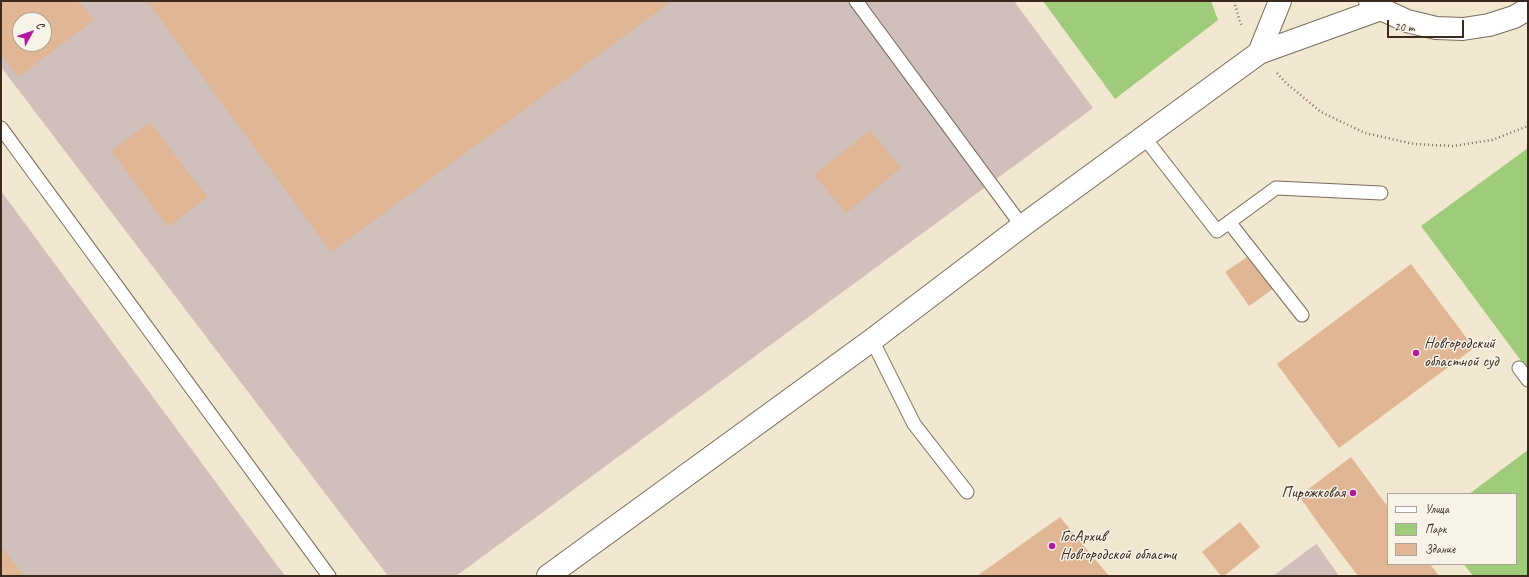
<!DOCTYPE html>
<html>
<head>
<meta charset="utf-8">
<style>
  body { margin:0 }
  #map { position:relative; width:1529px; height:577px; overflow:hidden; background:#f2e7d0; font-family:Caveat,sans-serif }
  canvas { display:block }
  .frame { position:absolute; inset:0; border:2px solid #3b2a1e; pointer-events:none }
  .legend { position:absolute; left:1387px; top:493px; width:130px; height:72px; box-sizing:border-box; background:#f7f3e8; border:1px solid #aca397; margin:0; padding:5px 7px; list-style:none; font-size:12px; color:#3b2a1e }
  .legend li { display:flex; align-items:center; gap:8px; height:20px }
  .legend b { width:20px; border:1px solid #aca397 }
  .north { position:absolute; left:12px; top:12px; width:40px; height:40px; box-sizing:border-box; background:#f7f3e8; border:1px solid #aca397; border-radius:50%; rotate:50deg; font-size:11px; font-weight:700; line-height:16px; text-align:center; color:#3b2a1e }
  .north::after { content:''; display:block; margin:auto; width:14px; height:18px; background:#b5179e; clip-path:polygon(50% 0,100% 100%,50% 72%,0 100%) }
  .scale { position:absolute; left:1387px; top:20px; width:77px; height:18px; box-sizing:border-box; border:2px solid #3b2a1e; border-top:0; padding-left:5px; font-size:12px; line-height:14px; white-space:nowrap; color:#3b2a1e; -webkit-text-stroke:3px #f7f3e8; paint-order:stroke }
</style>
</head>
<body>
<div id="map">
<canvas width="1529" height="577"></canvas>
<div class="frame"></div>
<ul class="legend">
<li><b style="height:5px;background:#fff"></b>Улица</li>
<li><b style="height:11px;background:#9ecc7a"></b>Парк</li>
<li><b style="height:11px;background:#e0b695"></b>Здание</li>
</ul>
<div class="north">С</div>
<div class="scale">20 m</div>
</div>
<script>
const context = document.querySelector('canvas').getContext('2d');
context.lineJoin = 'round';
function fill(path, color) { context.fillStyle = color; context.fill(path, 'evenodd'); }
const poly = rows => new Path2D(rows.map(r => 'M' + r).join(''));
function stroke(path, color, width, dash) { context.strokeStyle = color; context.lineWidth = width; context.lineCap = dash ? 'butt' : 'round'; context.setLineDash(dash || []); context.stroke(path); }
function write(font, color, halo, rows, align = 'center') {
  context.font = font + ' Caveat,sans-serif'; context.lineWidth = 3; context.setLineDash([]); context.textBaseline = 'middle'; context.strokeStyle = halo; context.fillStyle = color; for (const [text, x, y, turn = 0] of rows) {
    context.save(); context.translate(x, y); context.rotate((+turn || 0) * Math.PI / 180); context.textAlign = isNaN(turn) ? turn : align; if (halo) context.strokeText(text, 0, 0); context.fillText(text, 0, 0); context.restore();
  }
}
fill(poly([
  [1,1,1014,1,1093,108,456,576,388,576,1,67],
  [20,20,44,20,44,44,20,44],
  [1,191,285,576,1,576],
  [1316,543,1339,576,1273,576,1316,544]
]), '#cfc0bb');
fill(poly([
  [1043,1,1211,1,1218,20,1115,99],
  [1528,148,1528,370,1421,226],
  [1528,450,1528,576,1473,576,1464,564,1516,564,1516,494,1469,494]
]), '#9ecc7a');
fill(poly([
  [1,1,79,1,94,20,18,77,1,54],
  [20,20,44,20,44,44,20,44],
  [147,1,672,1,331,252],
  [150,122,207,197,168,227,111,151],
  [870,130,901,168,846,213,814,175],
  [1250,255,1273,289,1249,306,1225,272],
  [1411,264,1474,348,1339,448,1277,364],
  [1351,457,1388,507,1388,564,1430,564,1439,576,1358,576,1321,527,1299,496],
  [1060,517,1109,576,977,576],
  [1240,522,1260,547,1224,576,1221,576,1202,552],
  [1,546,24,576,1,576]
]), '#e0b695');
const service = poly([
  [856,1,1022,226],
  [1,128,329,576],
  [1144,137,1217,231,1276,188,1381,193],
  [1229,222,1302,315],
  [872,340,914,424,967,492],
  [1519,368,1528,380]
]);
const minor = poly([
  [1259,53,1280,1],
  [548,576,872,340,1022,226,1259,53,1381,9]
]);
const primary = poly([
  [1370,1,1381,9,1407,21,1436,28,1463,29,1489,25,1514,17,1528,9]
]);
stroke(service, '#7b6c5c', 15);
stroke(minor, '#7b6c5c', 24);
stroke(primary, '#7b6c5c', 24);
stroke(poly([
  [1234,1,1240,22,1243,27],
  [1277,73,1286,83,1321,112,1365,133,1414,144,1453,146,1492,140,1528,126]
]), '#7b6c5c', 2.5, [1, 3]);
stroke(service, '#fff', 13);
stroke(minor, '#fff', 22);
stroke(primary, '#fff', 22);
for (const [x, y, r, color] of [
  [1416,353,4,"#b5179e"],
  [1353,493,4,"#b5179e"],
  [1052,546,4,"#b5179e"]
]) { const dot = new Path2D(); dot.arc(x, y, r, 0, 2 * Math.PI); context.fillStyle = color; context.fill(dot); stroke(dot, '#f7f3e8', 1.5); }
write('16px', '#3b2a1e', '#f7f3e8', [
  ["Новгородский",1424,344],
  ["областной суд",1424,362],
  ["Пирожковая",1345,493,"right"],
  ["ГосАрхив",1060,537],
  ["Новгородской области",1060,555]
], 'left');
</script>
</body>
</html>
